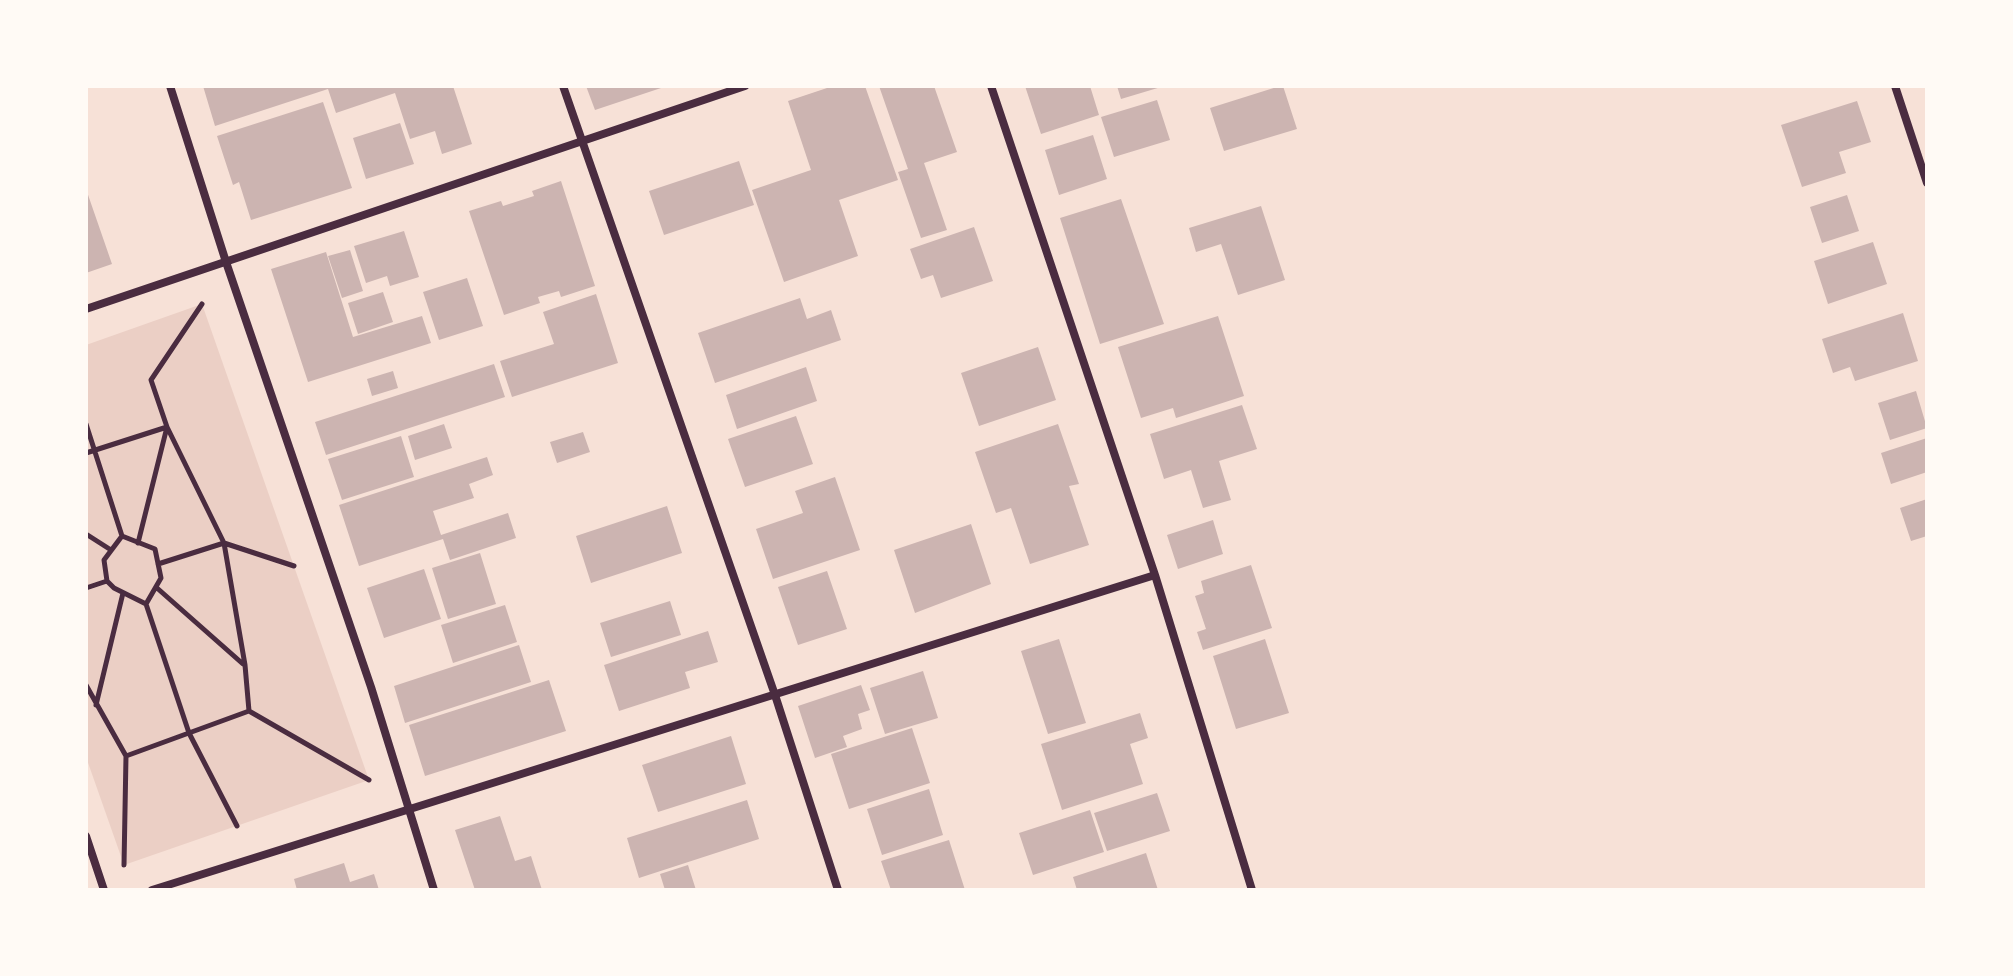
<!DOCTYPE html>
<html>
<head>
<meta charset="utf-8">
<style>
  body { margin:0 }
  #map { position:relative; width:2013px; height:976px; overflow:hidden; background:#f7e1d7; font-family:"Archivo Narrow",sans-serif }
  canvas { display:block }
  .frame { position:absolute; inset:0; border:88px solid #fffaf5; pointer-events:none }
</style>
</head>
<body>
<div id="map">
<canvas width="2013" height="976"></canvas>
<div class="frame"></div>
</div>
<script>
const context = document.querySelector('canvas').getContext('2d');
context.lineJoin = 'round';
function fill(path, color) { context.fillStyle = color; context.fill(path, 'evenodd'); }
const poly = rows => new Path2D(rows.map(r => 'M' + r).join(''));
function stroke(path, color, width, dash) { context.strokeStyle = color; context.lineWidth = width; context.lineCap = dash ? 'butt' : 'round'; context.setLineDash(dash || []); context.stroke(path); }
fill(poly([
  [202,304,369,780,124,865,86,757,86,345]
]), '#ebcfc5');
fill(poly([
  [203,86,453,86,472,144,442,154,435,131,410,139,395,93,336,113,328,89,215,126],
  [586,86,664,86,664,87,595,110],
  [833,86,865,86,898,180,839,200,858,256,784,282,752,190,811,170,788,101],
  [879,86,934,86,957,152,924,163,947,230,921,238,898,172,908,169],
  [1025,86,1090,86,1099,115,1041,134],
  [1117,86,1160,86,1161,87,1121,99],
  [1280,86,1283,86,1297,129,1224,151,1210,108],
  [1157,100,1170,140,1114,157,1101,117],
  [1857,101,1871,142,1839,152,1846,173,1802,187,1781,125],
  [323,102,352,188,251,220,239,182,233,185,217,136],
  [400,123,414,164,366,179,353,138],
  [1093,135,1107,179,1059,195,1045,150],
  [739,161,754,205,664,235,649,191],
  [561,181,595,286,561,297,559,291,538,297,540,303,504,315,469,211,501,201,503,206,534,196,532,191],
  [86,189,112,264,86,273],
  [1847,195,1859,231,1822,243,1810,207],
  [1121,199,1164,324,1100,344,1060,218],
  [1261,206,1285,280,1238,295,1221,244,1196,252,1189,228],
  [974,227,993,281,941,298,933,275,921,279,910,249],
  [404,231,419,277,390,286,387,276,366,283,354,246],
  [1873,242,1887,284,1828,304,1814,261],
  [350,250,363,291,342,298,328,256],
  [326,252,353,337,422,316,431,343,308,382,271,269],
  [467,278,483,326,439,340,423,292],
  [383,292,393,322,358,334,348,303],
  [596,294,618,363,512,397,500,361,554,344,543,312],
  [800,298,807,319,831,310,841,340,715,383,698,333],
  [1903,313,1918,361,1855,381,1850,367,1833,373,1822,339],
  [1218,316,1244,396,1176,418,1173,408,1141,418,1118,347],
  [1038,347,1056,400,979,426,961,373],
  [494,364,505,397,326,455,315,422],
  [806,367,817,401,737,429,726,395],
  [393,371,398,388,372,396,367,379],
  [1916,391,1927,428,1890,440,1878,403],
  [1242,405,1257,449,1219,461,1231,500,1203,508,1191,470,1164,479,1150,434],
  [796,416,813,464,745,487,728,439],
  [444,424,452,448,415,460,408,436],
  [1058,424,1079,484,1069,486,1089,545,1030,564,1011,508,996,513,975,452],
  [583,432,590,452,557,463,550,442],
  [401,436,414,477,342,500,328,459],
  [1927,438,1927,472,1891,484,1881,453],
  [487,457,493,475,469,484,474,498,433,511,441,535,508,513,516,538,450,560,443,539,359,566,339,505],
  [835,477,860,550,773,579,756,529,803,513,795,491],
  [1927,499,1927,536,1911,541,1900,508],
  [667,506,682,553,591,583,576,536],
  [1213,520,1223,554,1178,569,1167,535],
  [971,524,991,584,915,613,894,550],
  [480,553,496,604,448,619,432,568],
  [1251,565,1272,628,1203,650,1197,632,1206,629,1195,596,1204,593,1201,581],
  [424,569,441,619,384,638,367,588],
  [827,571,847,629,798,645,778,587],
  [670,601,681,635,611,657,600,623],
  [505,605,517,642,453,663,441,625],
  [708,631,718,662,685,672,690,688,619,711,604,665],
  [1059,639,1086,723,1048,734,1021,651],
  [1265,639,1289,713,1236,729,1213,656],
  [519,645,531,682,405,723,394,686],
  [923,671,938,718,885,734,870,688],
  [549,680,566,731,425,776,409,725],
  [861,685,870,710,858,714,862,729,843,736,847,747,815,758,798,706],
  [1140,713,1148,738,1130,744,1143,784,1062,810,1041,744],
  [912,728,930,783,849,809,831,754],
  [731,736,746,784,658,812,642,765],
  [929,789,943,835,882,855,867,809],
  [1157,793,1170,831,1107,851,1094,813],
  [747,800,759,839,639,878,627,838],
  [1090,810,1104,852,1033,875,1019,833],
  [500,816,515,861,531,856,542,890,475,890,455,830],
  [949,840,965,890,891,890,881,861],
  [1146,853,1158,890,1077,890,1073,877],
  [344,863,350,882,374,874,379,890,297,890,294,879],
  [688,865,696,890,665,890,660,874]
]), '#ccb4b1');
stroke(poly([
  [86,424,122,536],
  [86,453,167,427,224,543,245,665,249,711,126,756,86,685],
  [86,534,111,550],
  [122,536,155,549,161,578,146,604,114,588,107,581,104,560,122,536],
  [138,543,167,427,151,380,202,304],
  [158,564,224,543,294,566],
  [86,588,107,581],
  [157,588,243,664],
  [146,604,189,733,237,826],
  [96,705,123,593],
  [249,711,369,780],
  [124,865,126,756]
]), '#4a2c40', 5);
stroke(poly([
  [170,86,226,262,371,687,434,890],
  [563,86,775,695,838,890],
  [991,86,1155,575,1252,890],
  [1895,86,1927,183],
  [86,309,745,86],
  [86,836,104,890],
  [152,890,1155,575]
]), '#4a2c40', 8);
</script>
</body>
</html>
